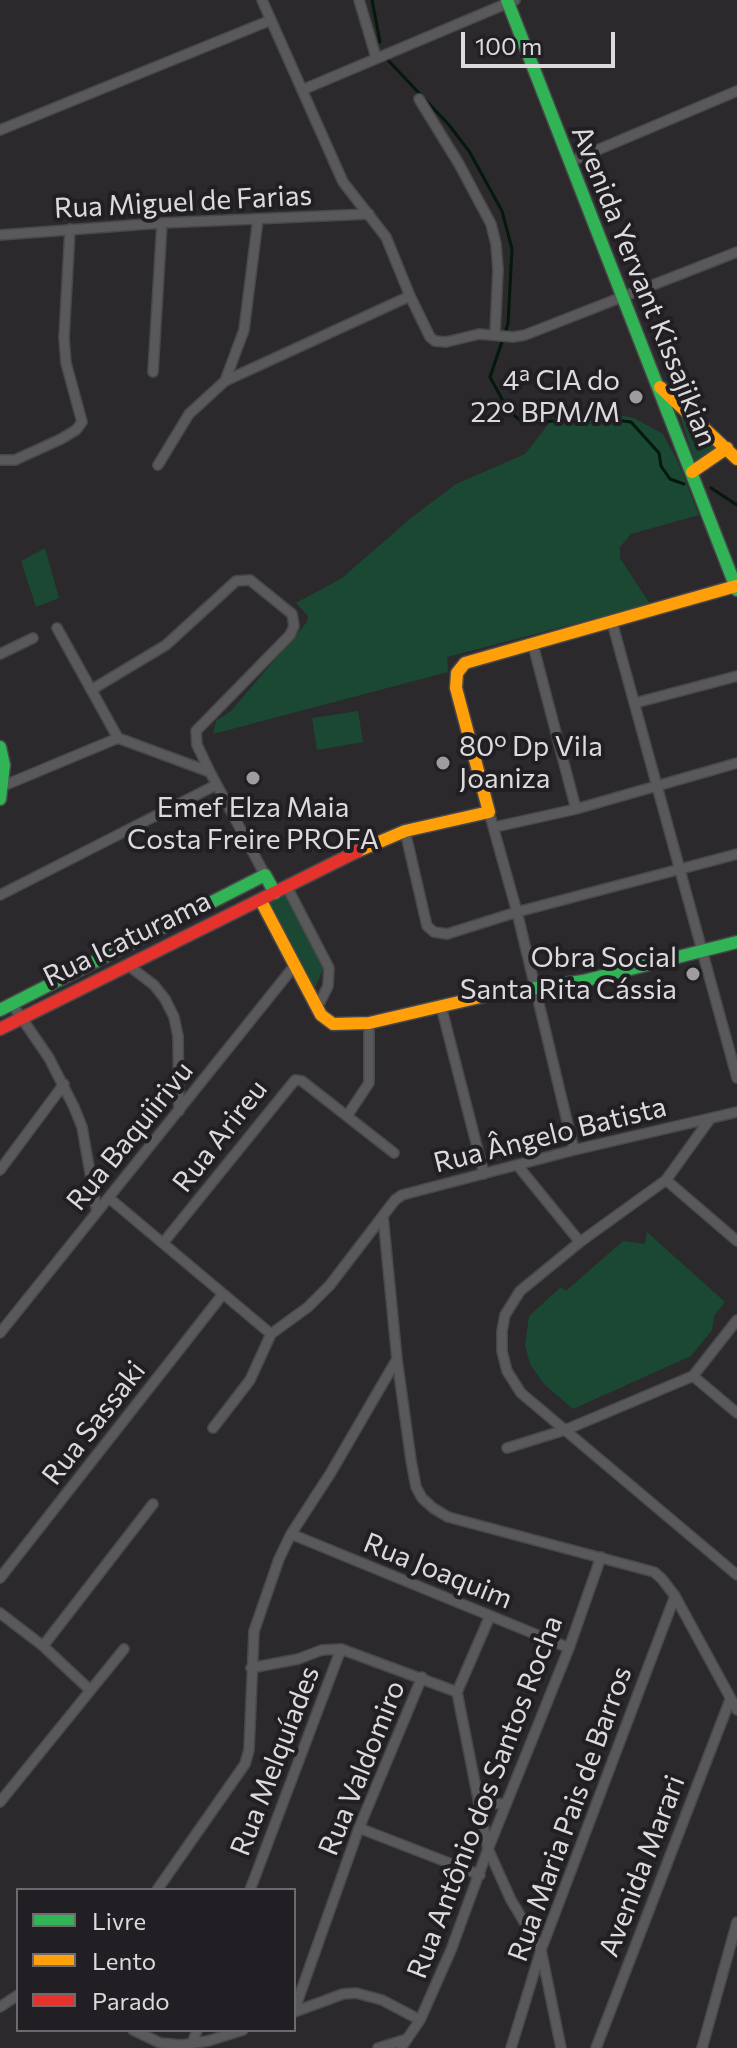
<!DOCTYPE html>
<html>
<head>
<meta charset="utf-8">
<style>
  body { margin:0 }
  #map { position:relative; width:737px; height:2048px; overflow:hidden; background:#2b292c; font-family:Commissioner,sans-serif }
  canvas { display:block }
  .legend { position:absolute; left:16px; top:1888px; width:280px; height:144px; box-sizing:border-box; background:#221f24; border:2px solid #6d6a6e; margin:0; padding:10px 14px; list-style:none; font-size:24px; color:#dddadd }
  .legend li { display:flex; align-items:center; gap:16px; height:40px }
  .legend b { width:40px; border:2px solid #6d6a6e }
  .scale { position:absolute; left:461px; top:32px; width:154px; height:36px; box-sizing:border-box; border:4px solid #dddadd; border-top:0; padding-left:10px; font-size:24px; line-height:28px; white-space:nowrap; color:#dddadd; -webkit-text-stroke:6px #221f24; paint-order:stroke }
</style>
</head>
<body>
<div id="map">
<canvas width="737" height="2048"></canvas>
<ul class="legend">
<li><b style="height:10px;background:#30b455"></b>Livre</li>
<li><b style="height:10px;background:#ff9f0a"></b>Lento</li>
<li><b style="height:10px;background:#e5322d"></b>Parado</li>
</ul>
<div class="scale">100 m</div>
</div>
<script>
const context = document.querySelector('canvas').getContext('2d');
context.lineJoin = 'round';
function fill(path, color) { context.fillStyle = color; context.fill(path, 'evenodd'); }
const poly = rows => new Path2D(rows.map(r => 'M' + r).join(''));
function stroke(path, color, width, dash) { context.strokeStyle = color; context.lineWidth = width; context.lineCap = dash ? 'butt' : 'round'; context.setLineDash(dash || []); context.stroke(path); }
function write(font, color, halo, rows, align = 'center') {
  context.font = font + ' Commissioner,sans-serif'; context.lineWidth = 8; context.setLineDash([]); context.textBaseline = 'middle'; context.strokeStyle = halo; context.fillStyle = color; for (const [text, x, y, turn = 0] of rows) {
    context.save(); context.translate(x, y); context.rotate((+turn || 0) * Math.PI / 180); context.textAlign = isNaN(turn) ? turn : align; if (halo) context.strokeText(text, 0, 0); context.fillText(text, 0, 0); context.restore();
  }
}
fill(poly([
  [678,410,720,447,695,462],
  [585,413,614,414,634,418,663,434,678,462,699,515,631,534,620,547,620,558,650,604,447,657,448,672,213,734,216,721,231,711,307,622,308,616,296,603,342,578,411,518,456,484,525,454,554,417],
  [45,548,59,598,36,607,21,561],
  [358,711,363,742,317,750,312,718],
  [288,891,324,967,313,992,265,903],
  [647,1232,725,1302,714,1316,712,1330,691,1356,573,1409,544,1384,530,1364,525,1345,529,1316,561,1287,566,1291,623,1241,645,1244]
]), '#1a4833');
stroke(poly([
  [372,0,380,42],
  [386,58,449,125,469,151,502,211,512,249,508,324,490,377,508,410,523,423,599,418,631,422,659,453,661,466,670,479,684,484],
  [711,488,737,505]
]), '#04180c', 3);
const street = poly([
  [262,0,343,182,386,237,410,296,430,337,435,341,446,342,479,334,513,337,525,335,737,252],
  [359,0,376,57],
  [302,90,515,0],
  [419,99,459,164,491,224,496,244,498,269,495,335],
  [0,130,271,20],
  [569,162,737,91],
  [0,235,162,223,369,214],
  [153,372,162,223],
  [225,381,244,330,258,219],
  [0,460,15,460,61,439,76,430,82,422,66,363,64,338,70,229],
  [158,465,189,414,225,381,410,296],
  [612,622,737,1078],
  [57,628,118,738],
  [533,645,576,809],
  [0,654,33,638],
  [91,690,166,645,236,581,250,580,292,614,294,626,290,635,196,731,197,745,210,772],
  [635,703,737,676],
  [3,786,118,738,210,772,265,875],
  [489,812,517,912,574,1150],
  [495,827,576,809,737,763],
  [405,831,427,926,434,932,447,934,517,912,737,854],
  [287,887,329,968,328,986,317,1008],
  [0,895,216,785],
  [129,966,154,985,165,999,174,1017,178,1036,179,1111],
  [12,1004,49,1058,74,1107,82,1127,97,1212],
  [441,1006,484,1174],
  [347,1116,369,1083,369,1023],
  [710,1119,666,1180,580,1242,520,1291,505,1315,502,1331,502,1351,507,1371,521,1393,737,1575],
  [518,1166,580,1242],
  [0,1170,64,1084],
  [666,1180,737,1241],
  [109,1198,271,1334,308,1307,330,1285,395,1200,402,1195,574,1150,737,1112],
  [383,1216,397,1359,411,1460,416,1487,422,1498,433,1508,448,1517,654,1572,662,1579,675,1596,737,1710],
  [163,1243,295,1080,302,1081,394,1153],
  [0,1333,295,965],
  [693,1376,737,1413],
  [213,1428,250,1380,271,1334],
  [507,1448,565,1430,693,1376,737,1320],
  [291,1534,569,1648],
  [0,1578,223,1294],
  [0,1613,43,1646,90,1690],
  [43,1646,153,1504],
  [251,1668,298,1659,322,1650,341,1649,457,1692,488,1849,511,1900,541,1950,561,2048],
  [457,1692,490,1616],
  [0,1802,124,1649],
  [479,1803,506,1804],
  [359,1828,480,1875],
  [157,1890,245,1764,249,1750,254,1631,279,1559,291,1534,330,1474,397,1359],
  [250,1890,341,1649],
  [0,2007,18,1995],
  [294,2011,359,1828,422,1677],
  [294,2012,343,1994,356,1993,382,2000,420,2020],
  [133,2030,160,2043,182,2045,208,2041,243,2030],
  [192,2044,197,2030],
  [378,2048,407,2039],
  [401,2048,420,2020,451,1950,488,1849,569,1648,601,1557],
  [511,2048,541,1950,675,1596],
  [596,2048,730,1700],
  [702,2048,737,1922]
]);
const fast = poly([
  [507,0,737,590],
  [0,747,4,765,0,799],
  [489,995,583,981,737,942],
  [0,1010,265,875,275,893]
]);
const slow = poly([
  [660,387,737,459],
  [692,472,727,448],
  [358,851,405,831,489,812,456,688,457,673,465,663,736,586],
  [261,901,321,1015,333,1024,369,1023,489,995]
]);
const jam = poly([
  [0,1029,358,851]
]);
stroke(street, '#484749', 12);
stroke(fast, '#484749', 15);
stroke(slow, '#484749', 15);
stroke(jam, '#484749', 15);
stroke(street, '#59585a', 9);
stroke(fast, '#30b455', 12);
stroke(slow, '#ff9f0a', 12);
stroke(jam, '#e5322d', 12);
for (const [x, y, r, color] of [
  [636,397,8,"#9f9c9f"],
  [443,763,8,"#9f9c9f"],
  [253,778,8,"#9f9c9f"],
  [693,974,8,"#9f9c9f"]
]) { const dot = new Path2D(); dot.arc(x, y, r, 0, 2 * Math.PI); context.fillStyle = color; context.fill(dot); stroke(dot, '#221f24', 3); }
write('28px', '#dddadd', '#221f24', [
  ["Rua Miguel de Farias",183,202,-3],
  ["Avenida Yervant Kissajikian",644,286,68],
  ["Rua Icaturama",127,939,-26],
  ["Rua Ângelo Batista",550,1135,-14],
  ["Rua Baquiirivu",130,1136,-51],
  ["Rua Arireu",220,1136,-52],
  ["Rua Sassaki",94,1423,-52],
  ["Rua Joaquim",438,1571,22],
  ["Rua Melquíades",275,1761,-69],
  ["Rua Valdomiro",362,1768,-68],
  ["Rua Antônio dos Santos Rocha",485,1797,-69],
  ["Rua Maria Pais de Barros",570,1814,-70],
  ["Avenida Marari",642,1866,-69]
]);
write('28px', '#dddadd', '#221f24', [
  ["4ª CIA do",620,381],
  ["22° BPM/M",620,413],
  ["80º Dp Vila",459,747,"left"],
  ["Joaniza",459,779,"left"],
  ["Emef Elza Maia",253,808,"center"],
  ["Costa Freire PROFA",253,840,"center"],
  ["Obra Social",677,958],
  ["Santa Rita Cássia",677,990]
], 'right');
</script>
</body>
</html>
